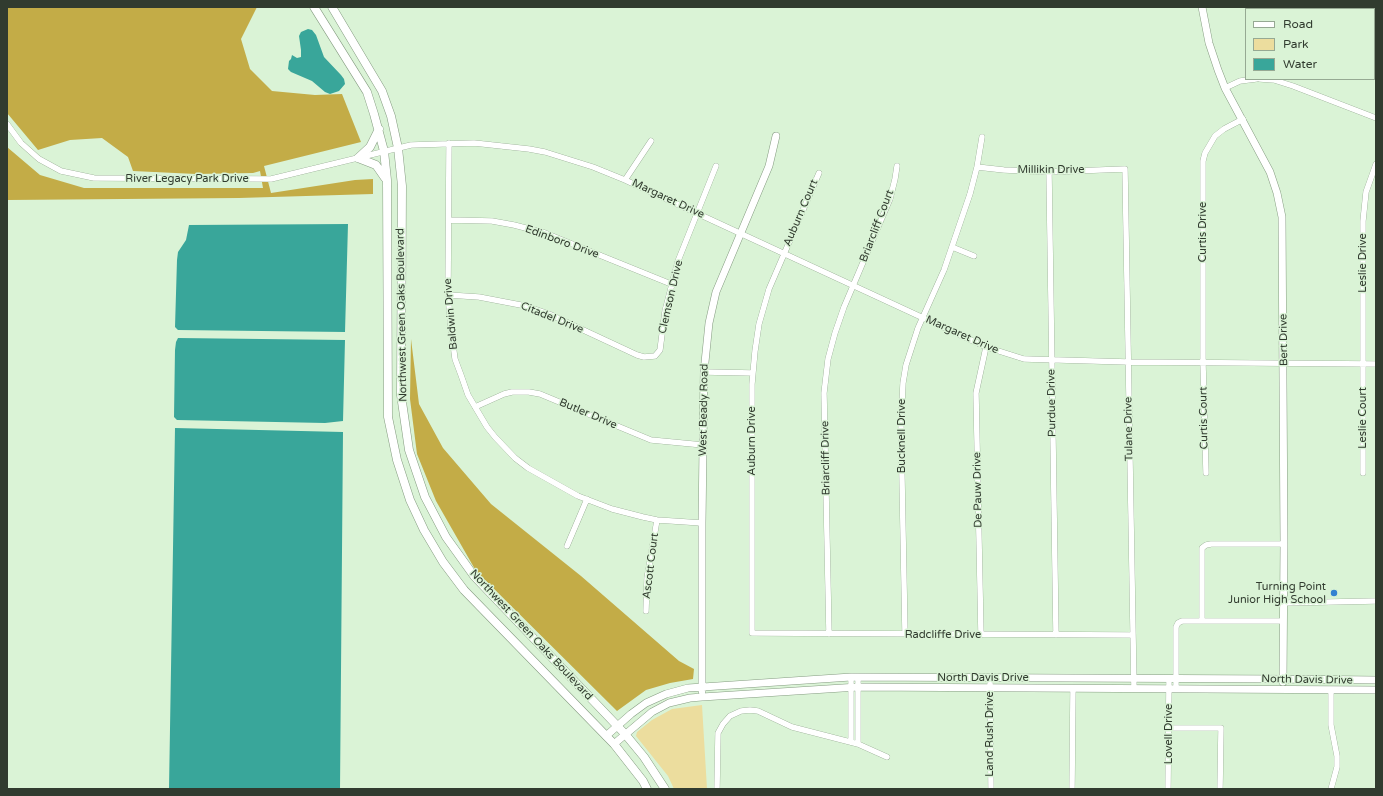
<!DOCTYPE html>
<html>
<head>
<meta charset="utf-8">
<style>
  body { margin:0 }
  #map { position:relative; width:1383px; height:796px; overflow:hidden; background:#daf3d6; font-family:"Varela Round",sans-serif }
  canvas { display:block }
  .frame { position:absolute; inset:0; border:8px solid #313b2f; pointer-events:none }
  .legend { position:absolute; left:1245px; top:8px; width:130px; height:72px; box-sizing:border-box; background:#daf3d6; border:1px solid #96a993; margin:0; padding:5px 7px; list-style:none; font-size:12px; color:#313b2f }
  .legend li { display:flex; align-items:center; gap:8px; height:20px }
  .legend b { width:20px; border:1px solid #96a993 }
</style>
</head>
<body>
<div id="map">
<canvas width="1383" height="796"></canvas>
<div class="frame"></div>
<ul class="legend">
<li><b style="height:5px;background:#fff"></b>Road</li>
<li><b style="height:11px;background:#ecdd9e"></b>Park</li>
<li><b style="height:11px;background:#39a69a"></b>Water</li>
</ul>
</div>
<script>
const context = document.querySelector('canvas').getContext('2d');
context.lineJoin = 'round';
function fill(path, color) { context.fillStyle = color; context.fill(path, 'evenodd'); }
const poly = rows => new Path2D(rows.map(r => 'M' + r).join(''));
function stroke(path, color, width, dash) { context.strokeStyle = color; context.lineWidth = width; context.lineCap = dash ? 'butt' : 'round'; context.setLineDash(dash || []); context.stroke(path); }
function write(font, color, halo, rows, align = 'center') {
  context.font = font + ' "Varela Round",sans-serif'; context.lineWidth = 3; context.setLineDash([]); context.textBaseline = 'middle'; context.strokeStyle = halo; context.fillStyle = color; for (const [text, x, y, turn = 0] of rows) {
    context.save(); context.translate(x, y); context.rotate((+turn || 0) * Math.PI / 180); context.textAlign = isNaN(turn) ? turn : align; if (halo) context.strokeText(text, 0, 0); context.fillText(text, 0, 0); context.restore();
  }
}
fill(poly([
  [702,705,707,789,674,789,668,776,636,736,637,732,652,720,672,709]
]), '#ecdd9e');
fill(poly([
  [7,7,257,7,241,39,250,69,272,91,315,95,342,94,361,142,264,166,271,193,355,180,373,179,373,194,239,198,7,200,7,147,40,175,84,188,263,188,260,171,253,173,196,174,133,171,128,157,102,138,70,140,38,150,7,113],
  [411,339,419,404,443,448,491,504,581,576,679,661,694,669,693,679,670,683,646,690,617,711,476,571,436,501,417,454,410,399]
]), '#c3ac47');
fill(poly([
  [308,29,312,30,316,35,324,57,341,75,344,79,345,84,339,91,330,94,325,92,312,81,291,72,288,69,289,61,291,59,292,55,297,58,301,57,301,50,299,36,301,32],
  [348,224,345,332,178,330,175,327,177,260,178,252,186,240,189,225],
  [178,338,345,340,343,421,325,423,177,420,174,417,175,350,176,342],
  [175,428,343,432,340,789,169,789]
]), '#39a69a');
const minor = poly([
  [1367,7,1367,9],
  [1260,79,1274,80,1293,86,1376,118],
  [1225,88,1240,81,1256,79],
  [7,124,21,143,39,159,61,171,94,178,271,179,411,145,474,143,529,149,545,152,593,167,625,180,986,347,1024,359,1128,362,1376,364],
  [449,143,448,295,451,329,455,359,461,375,468,395,487,427,495,437,515,458,528,468,578,496,612,509,643,517,657,520,702,523],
  [977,167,1004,170,1049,172,1125,169,1134,689],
  [1049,172,1056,635],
  [819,173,769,289,759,324,755,351,752,384,752,633,1133,635],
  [625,180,651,141],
  [449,220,492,221,514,225,545,233,671,284],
  [952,247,974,256],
  [448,295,479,297,526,306,549,314,637,355,644,357,655,356,660,350,665,311,678,261,716,166],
  [704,372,753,373],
  [475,407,504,394,512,392,529,392,540,394,651,440,703,445],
  [1206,473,1203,363,1203,161,1205,153,1215,136,1224,129,1243,119],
  [1363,473,1363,221,1366,192,1376,164],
  [567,546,587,499],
  [1283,603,1376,601],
  [646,611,647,578,657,520],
  [1202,621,1202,548,1206,545,1211,544,1284,544],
  [829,634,824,393,828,359,835,333,844,307,890,199,895,179,897,166],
  [905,634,901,426,903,383,906,365,918,328,944,270,970,194,977,167,982,137],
  [981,635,976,393,986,347],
  [851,677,851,742],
  [858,677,858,744],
  [990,678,991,789],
  [1176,689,1176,627,1178,623,1182,621,1283,621],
  [1169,728,1221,728,1220,789],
  [717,789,718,733,723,724,730,716,741,711,750,710,758,711,792,727,858,744,887,757],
  [1072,789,1073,689],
  [1168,789,1169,679],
  [1331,789,1337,767,1337,756,1331,725,1331,690]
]);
const tertiary = poly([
  [1202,7,1209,43,1218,70,1225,88,1270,172,1277,193,1282,217,1284,544,1283,682],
  [702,691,702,523,704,372,709,323,716,292,769,166,776,136],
  [606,736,631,714,646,703,666,694,688,688,851,677,1283,679,1376,680],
  [614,744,652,712,669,703,690,698,702,697,858,687,1376,690]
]);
const secondary = poly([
  [314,7,367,92,374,114,384,151,387,180,388,417,397,460,410,500,424,530,443,562,464,590,614,744,643,781,647,789],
  [332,7,382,91,391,116,398,148,402,186,401,395,409,450,425,497,446,537,474,576,625,734,644,757,665,789],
  [358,158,376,165,385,178],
  [358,158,370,147,379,129]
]);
stroke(minor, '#859c81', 6);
stroke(tertiary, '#859c81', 8);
stroke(secondary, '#859c81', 9);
stroke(minor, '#fff', 5.5);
stroke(tertiary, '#fff', 7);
stroke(secondary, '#fff', 8);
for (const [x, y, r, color] of [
  [1334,593,4,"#3381d1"]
]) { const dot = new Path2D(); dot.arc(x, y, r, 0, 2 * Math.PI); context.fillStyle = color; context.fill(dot); stroke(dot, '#daf3d6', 1.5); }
write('11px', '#313b2f', '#daf3d6', [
  ["Millikin Drive",1051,170],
  ["River Legacy Park Drive",187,179],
  ["Margaret Drive",668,199,25],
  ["Auburn Court",801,213,-67],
  ["Briarcliff Court",877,226,-69],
  ["Curtis Drive",1203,232,-90],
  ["Edinboro Drive",562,242,20],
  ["Leslie Drive",1363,263,-90],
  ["Clemson Drive",671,297,-77],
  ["Baldwin Drive",451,314,-95],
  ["Northwest Green Oaks Boulevard",402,315,-91],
  ["Citadel Drive",552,318,22],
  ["Margaret Drive",962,335,24],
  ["Bert Drive",1284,340,-91],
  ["Purdue Drive",1052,403,-91],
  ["West Beady Road",704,410,-89],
  ["Butler Drive",588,414,23],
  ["Curtis Court",1204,418,-91],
  ["Leslie Court",1363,418,-90],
  ["Tulane Drive",1129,429,-91],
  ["Bucknell Drive",902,436,-90],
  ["Auburn Drive",752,441,-90],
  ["Briarcliff Drive",826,458,-91],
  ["De Pauw Drive",978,490,-91],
  ["Ascott Court",651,566,-83],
  ["Northwest Green Oaks Boulevard",531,635,47],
  ["Radcliffe Drive",943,635],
  ["North Davis Drive",983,678],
  ["North Davis Drive",1307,680,1],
  ["Land Rush Drive",990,734,-90],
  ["Lovell Drive",1169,734,-90]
]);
write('11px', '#313b2f', '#daf3d6', [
  ["Turning Point",1326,587],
  ["Junior High School",1326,600]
], 'right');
</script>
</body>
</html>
